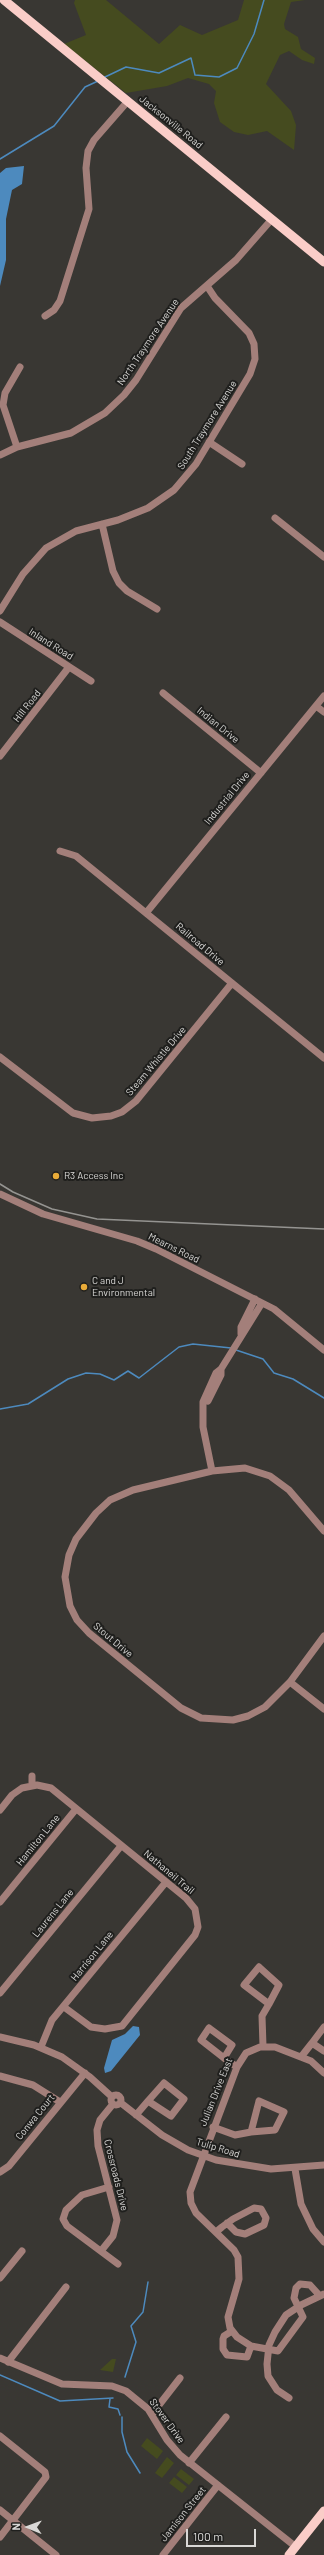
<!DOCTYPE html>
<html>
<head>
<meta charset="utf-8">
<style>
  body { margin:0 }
  #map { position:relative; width:324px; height:2555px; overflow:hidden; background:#393733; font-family:Barlow,sans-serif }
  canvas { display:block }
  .north { position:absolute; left:8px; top:2507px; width:40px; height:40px; -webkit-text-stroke:3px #1f1f1d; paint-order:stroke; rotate:271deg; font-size:11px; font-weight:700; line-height:16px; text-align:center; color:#d9d8d6 }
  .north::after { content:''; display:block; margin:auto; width:14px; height:18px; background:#d9d8d6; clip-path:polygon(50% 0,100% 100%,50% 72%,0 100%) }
  .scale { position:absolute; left:186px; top:2529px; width:70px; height:18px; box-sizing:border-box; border:2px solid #d9d8d6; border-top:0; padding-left:5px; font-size:12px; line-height:14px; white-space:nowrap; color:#d9d8d6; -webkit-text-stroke:3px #1f1f1d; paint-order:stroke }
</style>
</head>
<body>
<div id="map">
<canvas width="324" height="2555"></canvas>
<div class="north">N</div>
<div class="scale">100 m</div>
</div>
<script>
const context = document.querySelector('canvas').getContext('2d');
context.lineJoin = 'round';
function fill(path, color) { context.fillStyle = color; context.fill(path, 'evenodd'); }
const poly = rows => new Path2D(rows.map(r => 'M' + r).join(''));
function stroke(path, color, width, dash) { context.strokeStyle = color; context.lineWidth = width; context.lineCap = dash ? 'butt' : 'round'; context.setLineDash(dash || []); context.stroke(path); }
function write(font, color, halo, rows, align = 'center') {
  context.font = font + ' Barlow,sans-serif'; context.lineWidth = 4; context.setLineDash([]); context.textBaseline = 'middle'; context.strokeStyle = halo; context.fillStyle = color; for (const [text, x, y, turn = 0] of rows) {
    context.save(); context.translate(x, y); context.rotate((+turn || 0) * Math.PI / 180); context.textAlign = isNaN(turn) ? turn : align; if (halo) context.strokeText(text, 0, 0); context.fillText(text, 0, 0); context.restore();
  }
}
fill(poly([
  [75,0,106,0,159,44,180,25,202,35,238,20,244,0,305,0,291,2,284,24,285,29,298,37,301,49,315,58,314,64,302,60,289,51,280,55,266,84,291,111,296,125,294,150,267,131,248,135,234,132,220,122,214,103,216,91,209,84,188,78,167,86,126,93,64,44,86,35,74,3],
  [112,2359,116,2359,113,2372,100,2370],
  [147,2438,163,2451,157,2459,141,2446],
  [167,2457,174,2463,162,2478,155,2473],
  [181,2469,194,2479,189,2485,176,2475],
  [174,2477,187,2487,182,2493,169,2483]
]), '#454b1f');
fill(poly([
  [24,166,22,184,12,190,6,219,6,260,0,286,0,173,6,168],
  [133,2026,139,2027,140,2035,111,2071,105,2073,104,2068,112,2040,125,2034]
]), '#4d8abe');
stroke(poly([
  [105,77,126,67,159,73,191,58,195,75,219,77,237,68,254,34,264,0],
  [0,159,54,126,85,87,98,81],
  [236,1350,263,1359,274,1373,293,1379,324,1398],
  [0,1409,28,1404,68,1379,86,1373,100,1374,114,1380,128,1371,139,1378,179,1347,193,1344,231,1348],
  [0,2375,60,2401,113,2398],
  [125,2377,136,2342,131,2326,143,2312,148,2282],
  [110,2399,109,2407,118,2409,120,2415],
  [122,2417,122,2432,127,2452,140,2473]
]), '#4d8abe', 1.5);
stroke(poly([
  [45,316,54,310,60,301,89,209,86,168,88,151,94,140,128,101],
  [209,442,242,464],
  [17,447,3,405,5,393,20,367],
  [0,455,17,447,71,433,105,413,124,395,136,380,181,308,236,260,272,219],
  [275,518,324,557],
  [102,524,113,571,119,583,127,591,157,609],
  [0,611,23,574,46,548,76,531,118,520,148,508,174,490,196,464,250,374,255,359,254,344,249,333,215,298,207,286],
  [0,622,91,681],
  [163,693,261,773],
  [316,706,324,712],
  [0,756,69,667],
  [60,851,76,856,324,1058],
  [146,913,324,696],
  [0,1057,73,1113,92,1118,111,1116,122,1112,136,1101,232,983],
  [0,1194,43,1214,137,1241,156,1249,274,1309,324,1350],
  [241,1334,241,1327,255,1299],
  [208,1401,221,1375,221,1369],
  [212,1471,203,1427,203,1402,216,1373,221,1369,262,1303],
  [324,1531,289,1490,270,1476,245,1468,212,1471,133,1490,110,1500,96,1513,76,1539,69,1555,65,1577,70,1606,77,1620,89,1633,181,1708,201,1718,233,1720,248,1716,265,1707,290,1682,324,1636],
  [290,1682,324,1709],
  [32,1776,32,1786],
  [0,1810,12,1795,22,1788,37,1785,51,1788,186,1898,195,1909,198,1927,195,1935,122,2026,105,2029,91,2027,64,2007],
  [0,1902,76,1809],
  [259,1967,279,1985,269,2004,244,1985,259,1967],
  [0,1993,121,1846],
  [324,2027,312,2043,324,2051],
  [209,2028,232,2045,224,2058,201,2040,209,2028],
  [0,2037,34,2045,62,2057,90,2077,112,2097],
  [263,2046,262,2016,269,2004],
  [41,2047,52,2020,166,1882],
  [301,2057,312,2043],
  [224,2058,237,2067],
  [0,2076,33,2085,60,2102],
  [164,2083,184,2099,171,2116,148,2101,164,2083],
  '111 2100a5 5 0 1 1 10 0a5 5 0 1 1-10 0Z',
  [259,2101,284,2112,275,2130,251,2132,259,2101],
  [121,2103,162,2135,188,2150,216,2160,271,2169,324,2165],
  [136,2115,148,2101],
  [213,2127,235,2135,251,2132],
  [295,2169,301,2204,313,2229,324,2242],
  [0,2172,9,2166,85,2073],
  [109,2187,82,2195,66,2210,63,2219,67,2226,118,2264],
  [216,2232,222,2227,233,2219,254,2208,261,2209,266,2218,264,2225,245,2234,236,2232,227,2223],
  [101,2251,113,2236,117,2220,98,2146,97,2130,100,2120,113,2104],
  [0,2278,22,2251],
  [320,2296,310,2285,300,2284,296,2288,294,2298,303,2317,278,2351,251,2346,237,2337,230,2328,228,2317,239,2279,238,2257,234,2250,196,2213,191,2203,190,2192,237,2067,246,2053,260,2047,275,2047,311,2061,324,2073],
  [232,2331,224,2336,223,2339,223,2349,227,2355,247,2357,251,2346],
  [0,2358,62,2384,112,2386,126,2391,148,2409,167,2440,180,2455,296,2547],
  [8,2362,66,2287],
  [289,2398,277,2390,268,2376,267,2364,269,2345,275,2332,286,2315,301,2305,324,2294],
  [152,2414,180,2378],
  [0,2436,45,2472,46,2477,0,2537],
  [189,2463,226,2417],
  [0,2510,56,2555],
  [163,2555,218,2485]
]), '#a37f7a', 7);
stroke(poly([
  [4,0,324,262],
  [289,2555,324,2511]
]), '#facdc8', 9);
stroke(poly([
  [0,1184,13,1192,52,1209,97,1219,324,1229]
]), '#959491', 1.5);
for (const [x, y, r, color] of [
  [56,1176,4,"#e9ab38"],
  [84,1287,4,"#e9ab38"]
]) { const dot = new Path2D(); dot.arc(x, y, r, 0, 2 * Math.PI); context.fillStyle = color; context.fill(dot); stroke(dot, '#1f1f1d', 1.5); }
write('10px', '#d9d8d6', '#1f1f1d', [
  ["Jacksonville Road",171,122,39],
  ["North Traymore Avenue",148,342,-56],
  ["South Traymore Avenue",207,425,-58],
  ["Inland Road",51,644,32],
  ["Hill Road",27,706,-52],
  ["Indian Drive",218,725,39],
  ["Industrial Drive",227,798,-51],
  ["Railroad Drive",200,944,40],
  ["Steam Whistle Drive",156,1061,-50],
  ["Mearns Road",174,1248,26],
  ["Stout Drive",113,1640,40],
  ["Hamilton Lane",38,1840,-51],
  ["Nathaneil Trail",169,1872,40],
  ["Laurens Lane",53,1913,-51],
  ["Harrison Lane",92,1956,-51],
  ["Julian Drive East",216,2092,-68],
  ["Conwa Court",35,2117,-51],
  ["Tulip Road",218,2148,17],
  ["Crossroads Drive",116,2175,76],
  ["Stover Drive",167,2421,54],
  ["Jamison Street",183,2514,-52]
]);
write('10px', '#d9d8d6', '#1f1f1d', [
  ["R3 Access Inc",64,1176],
  ["C and J",92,1281],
  ["Environmental",92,1293]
], 'left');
</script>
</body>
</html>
